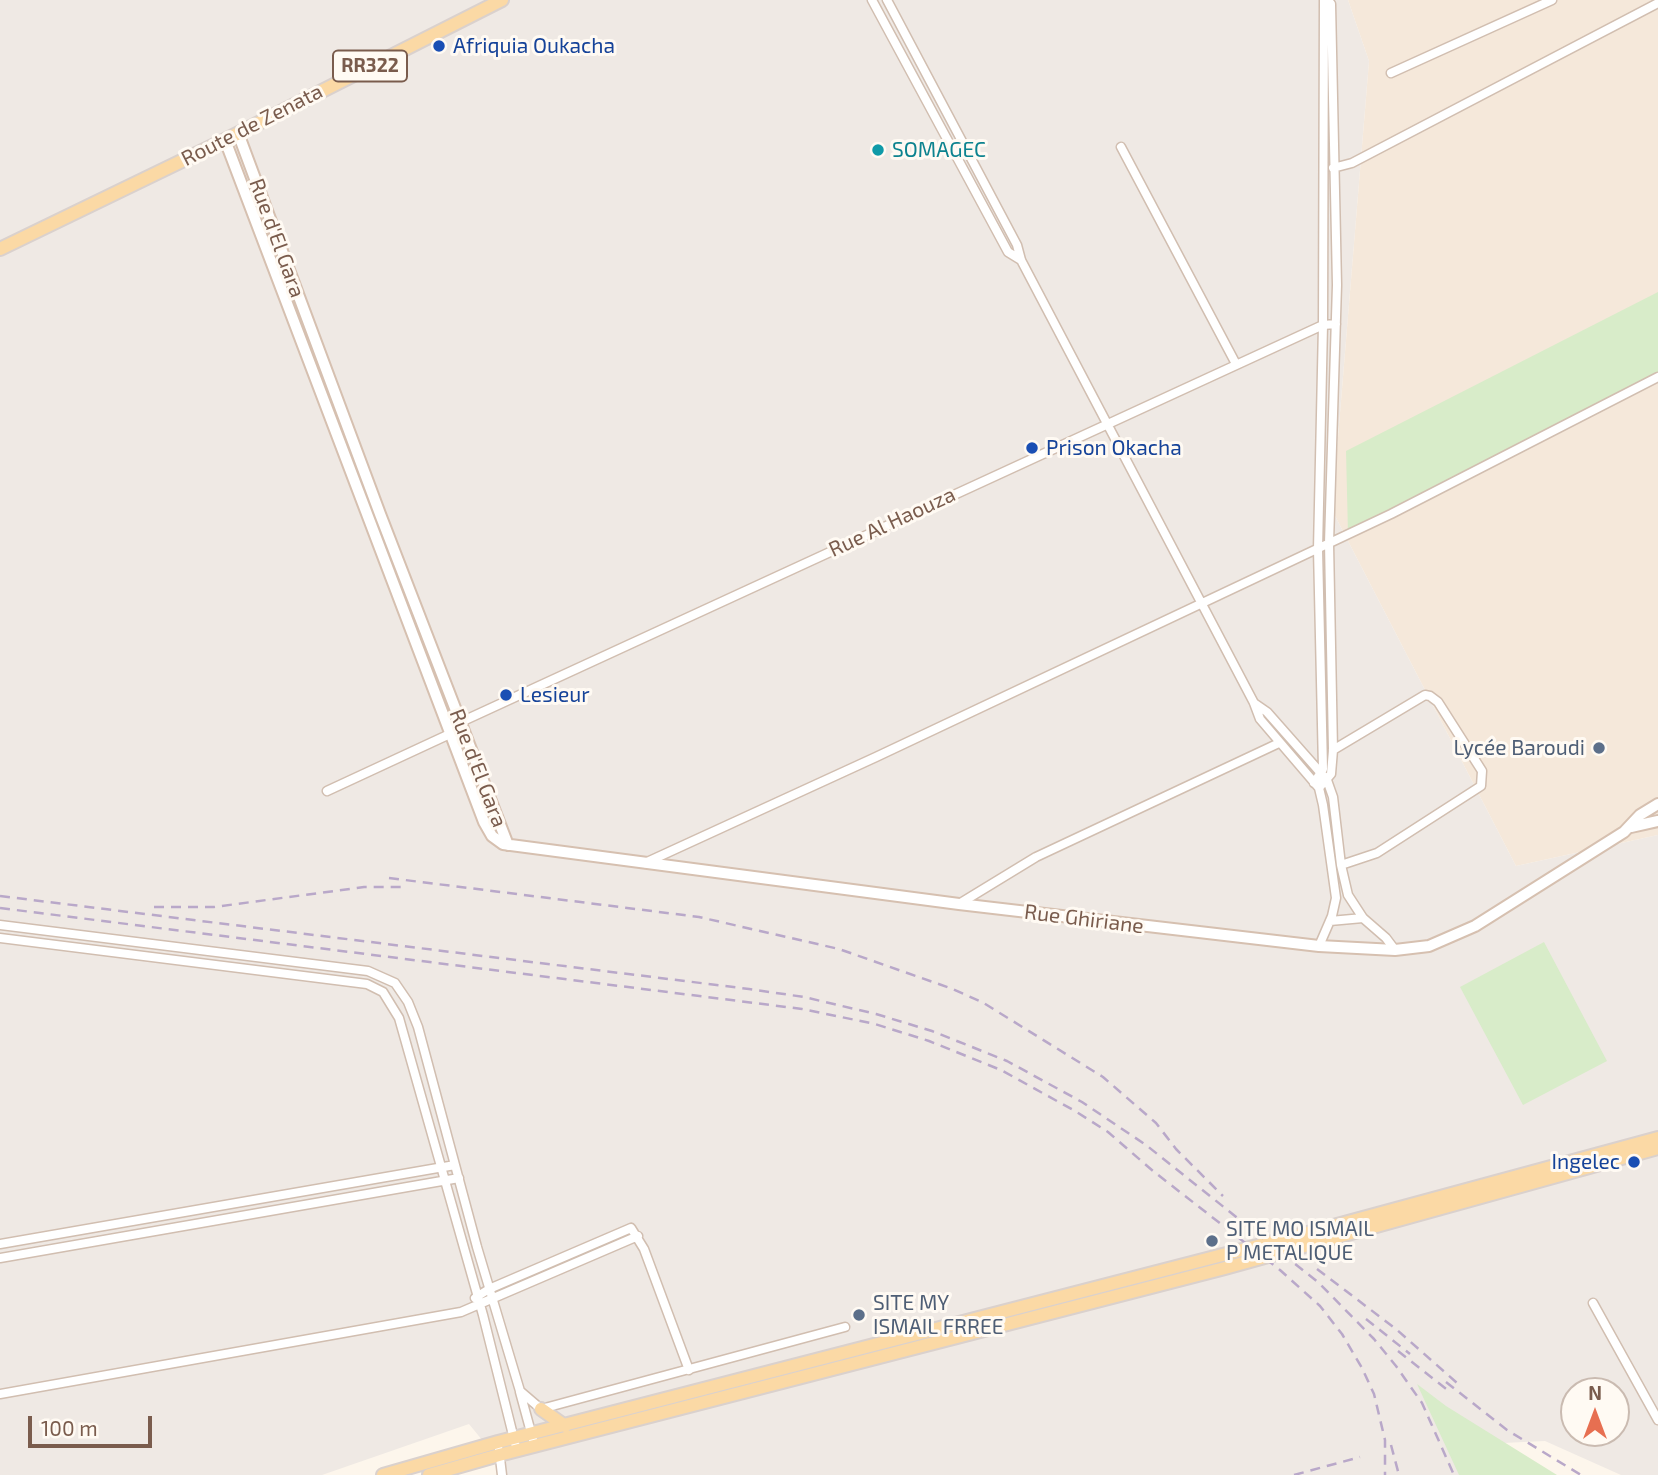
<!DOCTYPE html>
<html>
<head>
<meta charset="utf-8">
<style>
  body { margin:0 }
  #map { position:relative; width:1658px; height:1475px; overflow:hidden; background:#fdf6ec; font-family:"Exo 2",sans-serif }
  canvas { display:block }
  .north { position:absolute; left:1560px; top:1377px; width:70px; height:70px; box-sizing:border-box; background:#fffaf3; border:2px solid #cabbb1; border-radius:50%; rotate:0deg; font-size:19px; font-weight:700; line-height:28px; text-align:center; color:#7a5c4d }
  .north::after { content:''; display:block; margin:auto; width:24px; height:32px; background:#e76f51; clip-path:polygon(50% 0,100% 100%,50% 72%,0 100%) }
  .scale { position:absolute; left:28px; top:1416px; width:124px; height:32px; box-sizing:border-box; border:4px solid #7a5c4d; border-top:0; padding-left:9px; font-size:21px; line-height:24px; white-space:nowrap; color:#7a5c4d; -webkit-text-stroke:5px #fffaf3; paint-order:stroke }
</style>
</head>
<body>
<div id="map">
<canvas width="1658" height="1475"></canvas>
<div class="north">N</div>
<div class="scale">100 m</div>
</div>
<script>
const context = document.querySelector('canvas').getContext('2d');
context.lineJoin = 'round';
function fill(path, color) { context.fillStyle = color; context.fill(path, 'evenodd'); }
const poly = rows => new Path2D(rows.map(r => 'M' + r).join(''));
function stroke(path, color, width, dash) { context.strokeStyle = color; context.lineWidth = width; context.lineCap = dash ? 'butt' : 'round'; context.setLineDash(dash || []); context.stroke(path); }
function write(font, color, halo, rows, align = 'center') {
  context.font = font + ' "Exo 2",sans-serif'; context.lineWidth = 6; context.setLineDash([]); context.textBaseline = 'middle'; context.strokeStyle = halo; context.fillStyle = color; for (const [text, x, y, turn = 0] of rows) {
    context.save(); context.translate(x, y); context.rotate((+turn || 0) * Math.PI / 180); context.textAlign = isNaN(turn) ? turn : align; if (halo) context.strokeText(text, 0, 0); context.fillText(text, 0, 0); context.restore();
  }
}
fill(poly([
  [1348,0,1658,0,1658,835,1516,866,1332,510,1369,61]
]), '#f5e8da');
fill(poly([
  [0,0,1348,0,1369,61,1332,510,1516,866,1658,835,1658,1475,1621,1475,1545,1441,1503,1443,1473,1475,505,1475,505,1468,469,1424,322,1475,0,1475],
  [1574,1391,1616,1391,1616,1433,1574,1433]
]), '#efe9e4');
fill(poly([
  [1658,292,1658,377,1348,534,1346,451],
  [1544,942,1607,1061,1523,1105,1460,987],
  [1417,1384,1446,1406,1557,1475,1459,1475]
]), '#d8ecc9');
const street = poly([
  [872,0,1008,252,1021,260],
  [887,0,1017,245,1021,260,1254,703,1260,719,1319,788,1323,805,1336,898,1332,916,1319,946],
  [1391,73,1552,0],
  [1121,147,1236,364],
  [1333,168,1352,163,1658,3],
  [1254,703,1267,712,1327,780,1333,797,1341,865,1348,895,1363,918,1386,938,1395,950],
  [450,727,1323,325,1336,324],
  [1333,750,1425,695,1430,696,1438,702,1482,771,1481,786,1377,853,1341,865],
  [1314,783,1323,769,1318,549,1323,325,1324,0],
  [1319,788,1331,774,1333,750,1329,543,1337,285,1331,4,1328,0],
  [327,791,452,733],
  [645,863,876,757,1391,514,1658,377],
  [959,904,1036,857,1279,743],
  [1330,921,1363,918],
  [0,925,368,971,395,983,408,1002,418,1027,477,1247,520,1391,541,1409,845,1327],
  [0,938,367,984,383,992,399,1018,483,1315,517,1451],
  [0,1244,455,1165],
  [0,1258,459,1178],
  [475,1298,489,1289,631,1228,644,1249,689,1370],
  [1593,1303,1658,1420],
  [520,1392,535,1447],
  [0,1394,461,1312,638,1236],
  [499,1450,502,1475]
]);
const secondary = poly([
  [238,133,380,514,508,845],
  [225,140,484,822,492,836,503,844,959,904,1319,946,1395,950,1429,946,1475,926,1624,832,1640,815,1658,804],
  [1631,827,1658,821]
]);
const primary = poly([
  [0,249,225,140,502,0],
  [541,1409,565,1426],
  [383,1475,498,1442,1300,1235,1658,1138],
  [429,1475,499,1455,1225,1268,1658,1148]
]);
stroke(street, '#d1beb0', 11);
stroke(secondary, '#d6c0b0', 14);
stroke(primary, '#dad1cd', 16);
stroke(street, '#fff', 8);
stroke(secondary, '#fff', 10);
stroke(primary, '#fbd9a5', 12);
stroke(poly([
  [389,878,699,917,839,949,950,988,982,1002,1103,1077,1156,1123,1176,1149,1223,1196],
  [0,896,749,989,804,997,876,1014,932,1031,1007,1061,1082,1102,1146,1145,1319,1283,1374,1339,1396,1366,1422,1403,1454,1475],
  [154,907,214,907,364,887,401,887],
  [0,908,802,1009,875,1024,929,1041,1001,1070,1075,1111,1108,1132,1153,1171,1280,1270,1320,1306,1342,1334,1362,1368,1374,1394,1385,1440,1385,1475],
  [1317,1269,1396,1329,1457,1383],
  [1366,1319,1410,1354],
  [1398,1351,1450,1392],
  [1446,1382,1507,1430,1581,1475],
  [1391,1445,1399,1475],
  [1294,1475,1360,1457]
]), '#b9a8c9', 2.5, [10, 7]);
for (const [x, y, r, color] of [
  [439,46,7,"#1a4fb4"],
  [878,150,7,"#0f9aa8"],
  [1032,448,7,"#1a4fb4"],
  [506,695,7,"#1a4fb4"],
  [1599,748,7,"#5c6f8a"],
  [1634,1162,7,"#1a4fb4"],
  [1212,1241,7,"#5c6f8a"],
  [859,1315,7,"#5c6f8a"]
]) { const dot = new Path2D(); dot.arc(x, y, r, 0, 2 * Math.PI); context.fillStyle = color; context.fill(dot); stroke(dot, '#fffaf3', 2.5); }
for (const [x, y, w] of [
  [370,66,74]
]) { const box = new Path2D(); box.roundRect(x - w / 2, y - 15.5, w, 31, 5); context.fillStyle = '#fffaf3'; context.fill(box); stroke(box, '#7a5c4d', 2); }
write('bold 19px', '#7a5c4d', null, [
  ["RR322",370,66]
]);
write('21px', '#164399', '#fffaf3', [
  ["Afriquia Oukacha",453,46],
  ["Prison Okacha",1046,448],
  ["Lesieur",520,695],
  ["Ingelec",1620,1162,"right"]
], 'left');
write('21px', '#7a5c4d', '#fffaf3', [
  ["Route de Zenata",252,125,-27],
  ["Rue d'El Gara",277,238,70],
  ["Rue Al Haouza",892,522,-25],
  ["Rue d'El Gara",478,768,69],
  ["Rue Ghiriane",1084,919,7]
]);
write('21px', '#0d838f', '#fffaf3', [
  ["SOMAGEC",892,150]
], 'left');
write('21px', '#4e5e75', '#fffaf3', [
  ["Lycée Baroudi",1585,748,"right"],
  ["SITE MO ISMAIL",1226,1229],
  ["P METALIQUE",1226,1253],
  ["SITE MY",873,1303],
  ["ISMAIL FRREE",873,1327]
], 'left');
</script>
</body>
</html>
